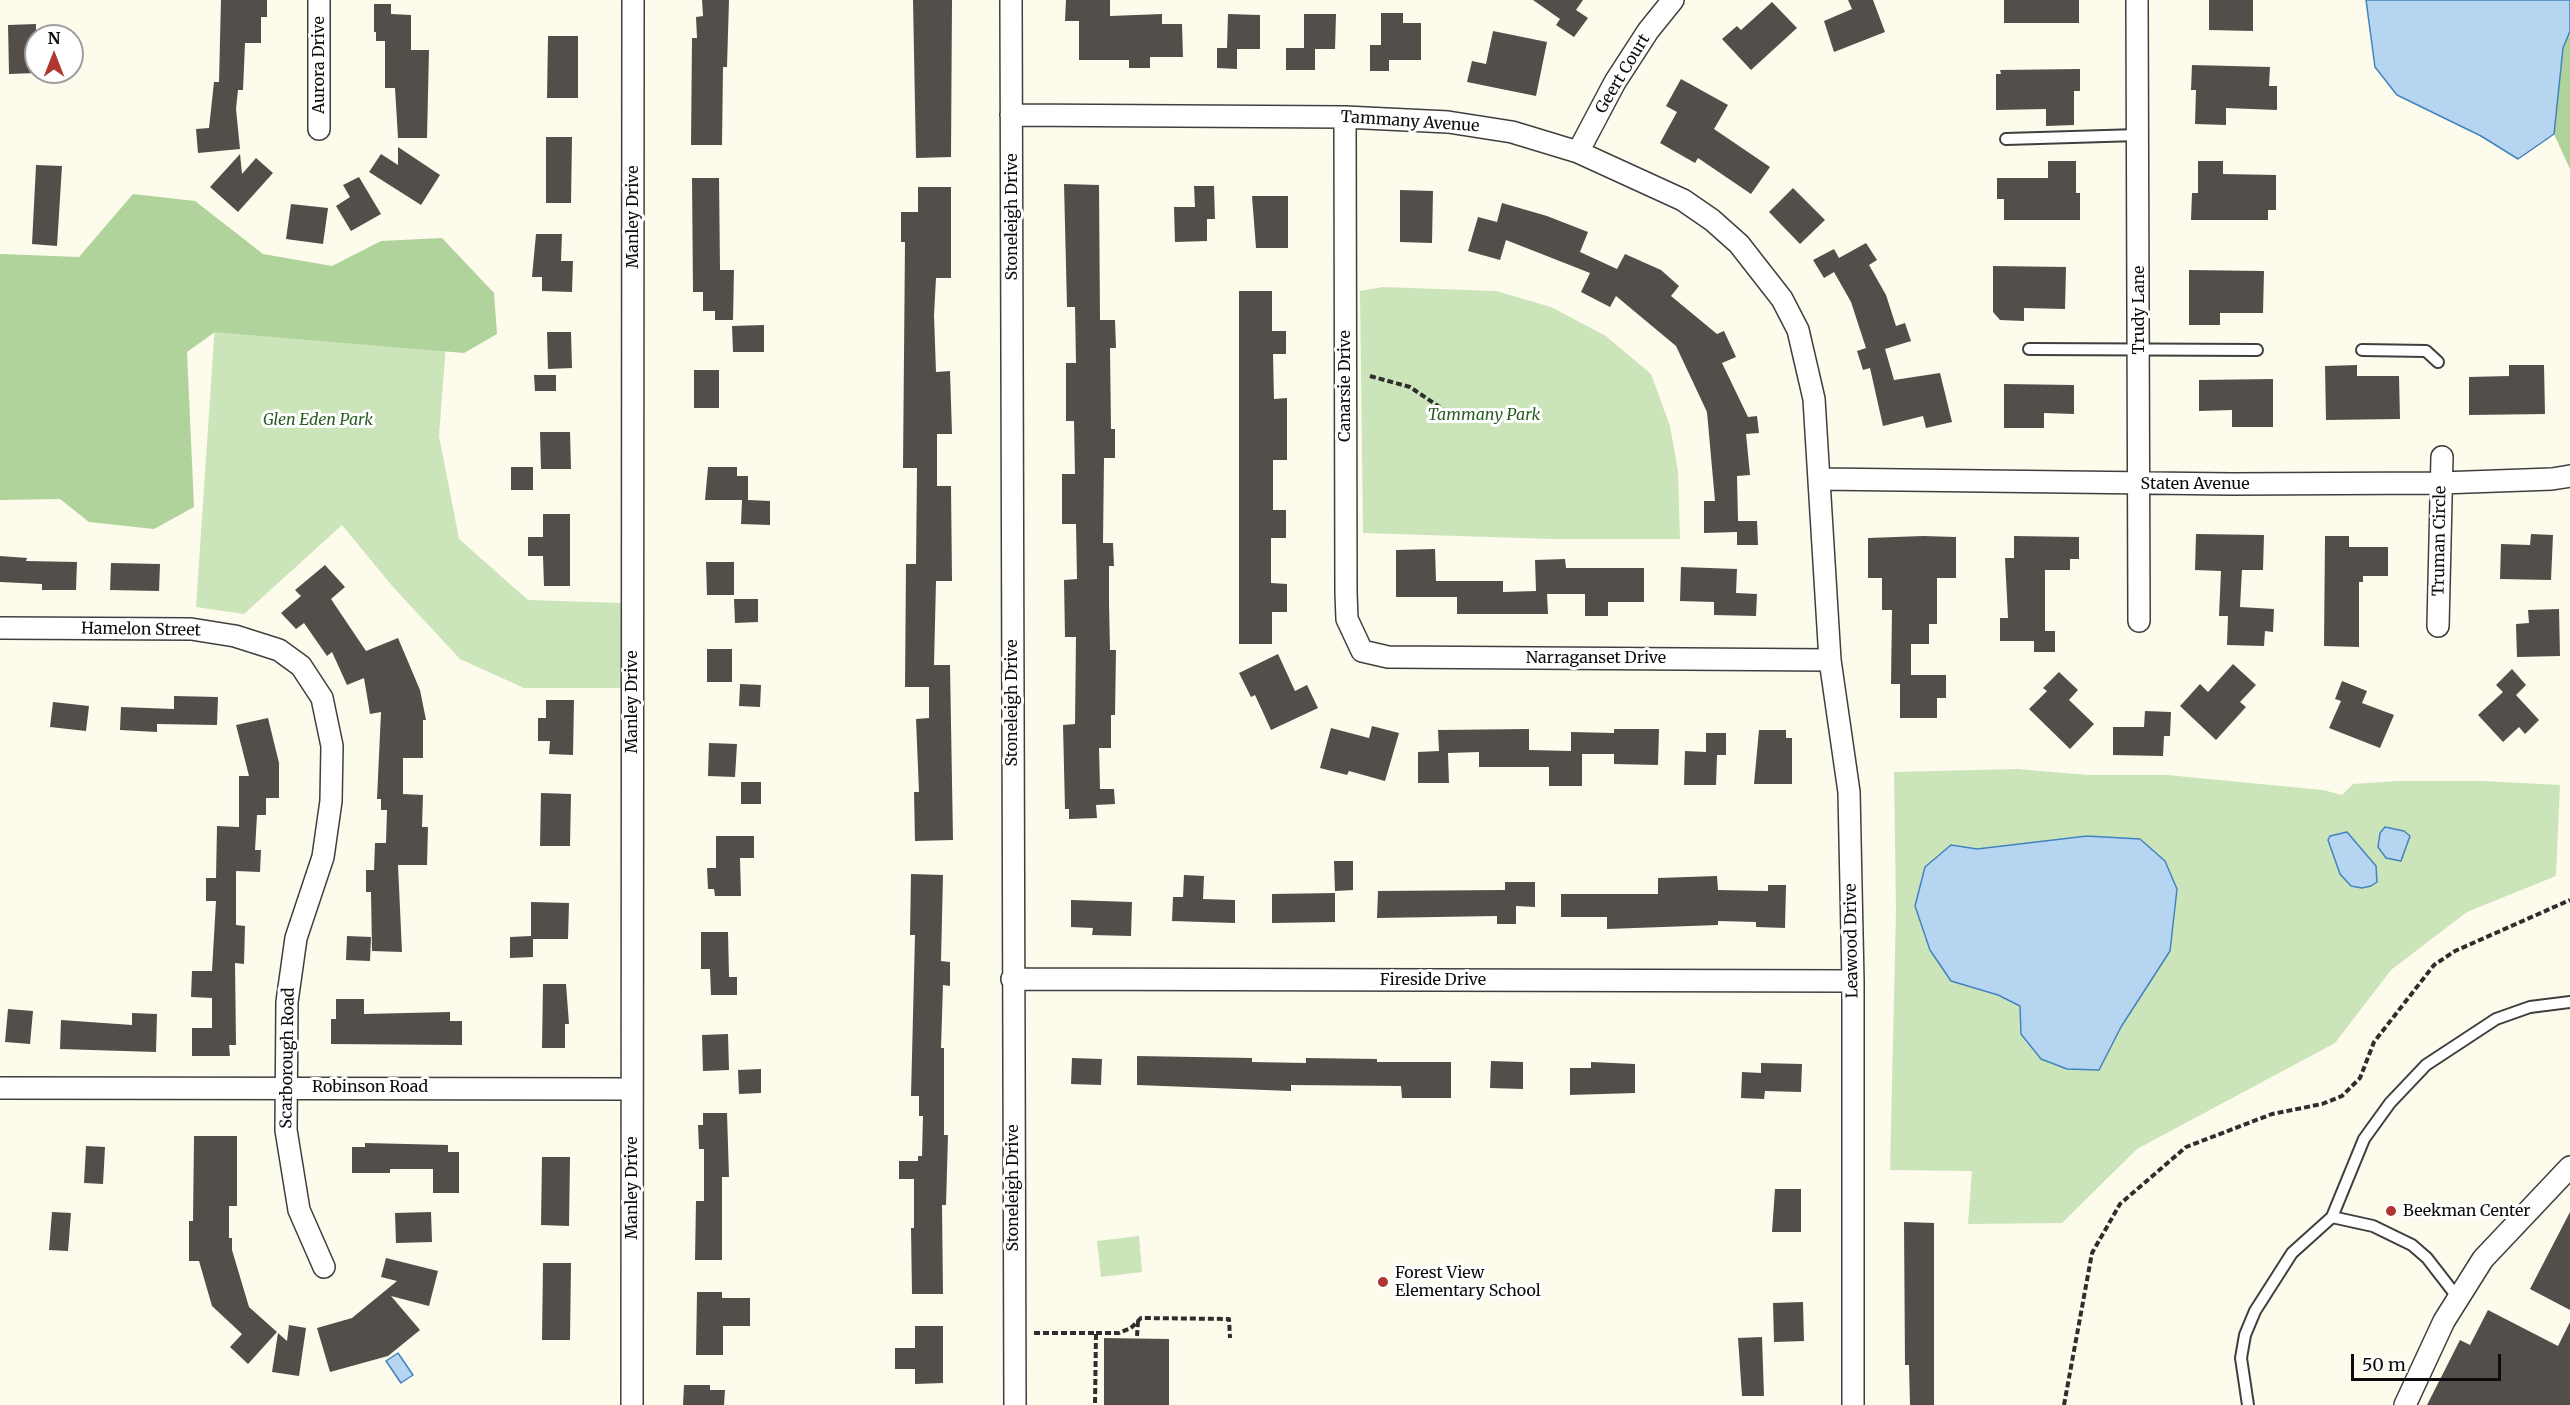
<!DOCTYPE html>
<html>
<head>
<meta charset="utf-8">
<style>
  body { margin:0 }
  #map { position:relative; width:2570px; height:1405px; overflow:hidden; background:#fdfbec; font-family:Merriweather,serif }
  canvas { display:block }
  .north { position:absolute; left:24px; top:24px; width:60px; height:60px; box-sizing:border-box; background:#fff; border:2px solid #9e9e9e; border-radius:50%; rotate:0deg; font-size:16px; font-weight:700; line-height:24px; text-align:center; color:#0c0c0c }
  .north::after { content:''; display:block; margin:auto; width:21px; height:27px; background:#af3631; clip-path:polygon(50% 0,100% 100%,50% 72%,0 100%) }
  .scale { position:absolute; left:2351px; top:1354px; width:150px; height:27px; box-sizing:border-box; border:3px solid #0c0c0c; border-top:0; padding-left:8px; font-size:18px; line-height:21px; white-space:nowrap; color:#0c0c0c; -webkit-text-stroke:4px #fff; paint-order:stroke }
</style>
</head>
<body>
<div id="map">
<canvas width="2570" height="1405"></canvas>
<div class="north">N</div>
<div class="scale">50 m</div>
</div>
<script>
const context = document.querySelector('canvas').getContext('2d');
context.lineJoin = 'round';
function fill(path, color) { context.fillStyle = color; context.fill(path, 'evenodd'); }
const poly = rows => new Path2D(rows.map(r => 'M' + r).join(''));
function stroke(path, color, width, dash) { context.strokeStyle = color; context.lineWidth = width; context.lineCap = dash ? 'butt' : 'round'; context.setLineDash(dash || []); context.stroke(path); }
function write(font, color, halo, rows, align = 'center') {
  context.font = font + ' Merriweather,serif'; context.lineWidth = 6; context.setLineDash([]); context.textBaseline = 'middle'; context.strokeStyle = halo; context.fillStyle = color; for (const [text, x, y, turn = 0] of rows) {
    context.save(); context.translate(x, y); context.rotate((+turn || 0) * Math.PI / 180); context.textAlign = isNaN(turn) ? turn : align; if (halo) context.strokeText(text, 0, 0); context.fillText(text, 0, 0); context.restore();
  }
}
fill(poly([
  [1383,287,1496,291,1551,307,1606,336,1651,374,1670,426,1678,471,1680,539,1553,539,1363,533,1360,291],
  [216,309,448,318,439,436,459,539,528,600,622,603,624,688,524,688,460,659,393,587,342,525,244,614,196,607],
  [2017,769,2089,775,2167,775,2323,790,2342,795,2353,784,2397,781,2483,781,2560,785,2556,876,2467,912,2391,970,2335,1043,2137,1149,2062,1223,1968,1224,1972,1171,1890,1170,1896,910,1894,772],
  [1139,1236,1142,1272,1101,1277,1097,1241]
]), '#cce4b9');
fill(poly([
  [2570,31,2570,169,2554,134,2563,48],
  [133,194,195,201,263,254,332,266,381,241,442,238,494,293,497,334,464,353,215,332,187,352,194,507,154,529,89,522,60,499,0,500,0,254,79,257]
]), '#afd39a');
const water = poly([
  [2366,0,2570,0,2570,31,2563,48,2554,134,2518,159,2481,136,2397,95,2375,67,2366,0],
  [2385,827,2404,831,2410,836,2401,861,2386,858,2378,847,2380,833,2385,827],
  [2347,832,2376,866,2377,882,2371,886,2362,888,2351,886,2340,874,2328,840,2330,836,2347,832],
  [2087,836,2140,839,2165,861,2177,889,2170,951,2121,1027,2099,1070,2067,1069,2041,1059,2021,1034,2020,1006,1998,995,1951,981,1930,950,1915,906,1925,867,1951,845,1977,849,2087,836],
  [398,1353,413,1375,401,1383,386,1361,398,1353]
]);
fill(water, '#b6d5f0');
stroke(water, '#4383c0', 1.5);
fill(poly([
  [221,0,267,0,267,17,261,17,261,43,245,43,243,90,238,90,236,109,240,149,198,153,196,129,209,128,214,82,219,82],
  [702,0,729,0,727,67,723,67,722,145,691,145,692,38,697,38,696,17,703,16],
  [913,0,952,0,951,157,916,158],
  [1066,0,1110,0,1110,16,1162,14,1162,24,1182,24,1183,57,1150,57,1150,68,1129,68,1129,60,1079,60,1079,21,1065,21],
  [1533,0,1583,0,1576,10,1588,18,1574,37,1556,25,1560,19],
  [1848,0,1873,0,1885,32,1834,52,1824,21,1852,9],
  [2004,0,2079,0,2079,23,2004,23],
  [2209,0,2253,0,2253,31,2209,30],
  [1772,2,1797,28,1751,70,1722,39,1737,26,1741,30],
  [374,4,391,4,391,14,411,15,411,50,429,50,427,138,398,138,395,88,385,88,385,41,376,41,376,32,374,32],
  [1381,13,1403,13,1403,23,1421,23,1421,60,1389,60,1389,71,1370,71,1370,45,1381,45],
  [1228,14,1260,15,1260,49,1237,49,1237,69,1217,68,1217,48,1227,48],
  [1304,14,1336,14,1335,49,1315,49,1315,70,1286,70,1286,48,1304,48],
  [36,24,36,73,9,74,8,25],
  [1493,31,1547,42,1536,96,1467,82,1472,61,1486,64],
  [548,36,578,36,578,98,547,98],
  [2192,65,2270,67,2269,86,2277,86,2277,110,2226,108,2226,125,2195,124,2196,90,2191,90],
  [2080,69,2080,91,2074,91,2074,125,2046,126,2046,109,1996,110,1996,74,2001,74,2000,70],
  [1681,79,1728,105,1714,129,1770,167,1751,194,1698,158,1695,163,1660,143,1677,112,1666,106],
  [546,137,572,137,571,203,546,203],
  [398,147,440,175,421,205,369,172,381,154,398,165],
  [240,154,242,174,256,158,273,173,238,212,210,187],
  [2048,161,2076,161,2076,193,2080,193,2080,220,2004,220,2004,199,1997,199,1997,178,2048,178],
  [2198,161,2223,161,2223,174,2276,175,2276,210,2268,210,2268,220,2191,220,2192,193,2198,193],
  [36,165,62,166,57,246,32,244],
  [359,177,381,214,351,231,336,206,350,197,343,185],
  [692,178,719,178,720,270,734,270,733,320,715,320,715,311,703,311,703,292,693,292],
  [1064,184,1099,185,1100,320,1115,320,1116,348,1110,348,1111,429,1115,429,1115,458,1104,458,1103,543,1113,543,1114,566,1109,566,1109,603,1110,650,1116,650,1115,715,1111,715,1111,748,1099,748,1100,789,1114,789,1115,804,1096,805,1097,818,1069,819,1069,809,1065,809,1063,725,1075,724,1076,637,1065,637,1064,580,1077,579,1076,524,1062,524,1062,474,1075,474,1074,421,1066,421,1066,363,1076,363,1075,307,1067,307],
  [1194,186,1214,186,1215,219,1207,219,1207,241,1175,242,1174,207,1195,207],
  [918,187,951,187,951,278,936,278,934,315,936,372,950,371,952,434,937,434,937,486,951,486,952,581,936,581,934,665,950,665,953,840,915,841,914,792,919,792,916,719,929,718,929,687,905,687,906,564,916,564,917,468,903,468,905,242,901,242,901,212,918,212],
  [1793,188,1825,220,1800,244,1769,212],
  [1400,190,1433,191,1432,243,1400,242],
  [1252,196,1288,196,1288,248,1256,248],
  [1502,203,1547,216,1588,232,1580,252,1617,269,1625,254,1661,270,1679,286,1671,296,1717,334,1724,331,1736,357,1722,363,1748,417,1757,416,1759,433,1746,434,1750,475,1737,476,1738,521,1757,521,1758,545,1737,545,1737,532,1704,533,1704,501,1715,501,1707,412,1676,346,1616,296,1610,307,1581,292,1590,273,1506,240,1500,260,1468,251,1478,217,1497,222],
  [291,204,328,208,323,244,286,239],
  [536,234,562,234,561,261,573,261,572,292,542,291,542,277,532,277],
  [1866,243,1877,260,1869,265,1886,295,1896,326,1905,323,1911,341,1885,349,1894,380,1940,373,1952,422,1926,428,1923,416,1883,426,1870,368,1863,370,1857,351,1866,348,1851,302,1834,272,1824,278,1813,260,1834,249,1839,258],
  [1993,266,2066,267,2065,309,2024,308,2024,321,2000,320,1993,312],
  [2189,270,2264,271,2263,313,2220,313,2220,325,2189,325],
  [1239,291,1272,291,1272,331,1286,331,1286,354,1273,354,1274,399,1287,398,1287,460,1273,460,1273,510,1286,510,1286,538,1271,538,1271,583,1287,584,1287,612,1272,612,1272,644,1239,644],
  [764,325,764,352,733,352,732,326],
  [547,332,571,332,572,368,548,369],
  [2357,365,2357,376,2399,376,2400,419,2326,420,2325,366],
  [2509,365,2544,365,2545,414,2469,415,2469,377,2509,376],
  [694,370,719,370,719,408,694,408],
  [534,375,556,375,556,391,535,391],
  [2273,379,2273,427,2232,427,2232,410,2199,411,2199,380],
  [2004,384,2074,385,2074,414,2044,413,2044,428,2004,428],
  [540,432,570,432,571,469,541,469],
  [511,467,533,467,533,490,511,490],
  [708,467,737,467,737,476,748,476,748,500,770,501,770,525,741,524,742,500,705,500],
  [543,514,570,514,570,586,544,586,543,556,528,556,528,537,543,537],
  [2196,534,2264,535,2263,570,2242,570,2240,607,2274,609,2273,632,2265,631,2264,646,2227,645,2228,616,2219,616,2221,571,2195,570],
  [2531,534,2553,535,2551,580,2500,579,2501,544,2530,545],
  [1923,536,1956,537,1956,578,1937,578,1937,624,1929,624,1929,644,1911,644,1911,675,1946,675,1946,698,1937,698,1937,718,1900,718,1900,684,1891,684,1892,610,1882,610,1882,578,1868,578,1868,538],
  [2014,536,2079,537,2079,559,2070,559,2070,570,2045,570,2045,631,2055,631,2055,652,2034,652,2034,641,2000,641,2000,618,2008,618,2005,558,2014,558],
  [2325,536,2349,536,2349,547,2388,547,2388,576,2363,576,2363,582,2359,582,2359,647,2324,646],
  [1435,549,1436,581,1503,581,1503,592,1536,591,1535,560,1565,559,1566,568,1644,568,1644,602,1608,602,1608,616,1585,616,1585,594,1547,594,1548,614,1457,614,1457,597,1396,597,1396,550],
  [0,556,27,558,26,561,77,562,76,590,42,590,42,584,0,582],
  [706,562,734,562,734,595,707,595],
  [111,563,160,564,159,591,110,590],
  [325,565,345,587,331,599,366,651,398,638,420,690,426,720,423,720,423,758,403,758,403,794,423,795,422,827,428,827,427,865,398,865,402,952,372,951,371,892,366,892,366,870,374,870,375,843,386,843,387,810,381,810,381,799,377,799,381,712,370,714,364,678,347,685,332,652,327,656,304,623,296,629,281,613,301,596,295,590],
  [1681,567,1737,569,1736,593,1757,594,1756,616,1714,615,1714,602,1680,601],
  [734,599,758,599,758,622,735,623],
  [2559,609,2560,656,2517,657,2516,624,2529,623,2528,610],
  [707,649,732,649,732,682,707,682],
  [1278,654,1295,691,1307,685,1318,708,1271,730,1255,695,1251,697,1239,673],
  [2233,664,2256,685,2240,702,2246,707,2216,740,2180,706,2200,684,2208,692],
  [2512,669,2526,685,2516,695,2539,720,2525,734,2519,727,2503,742,2478,715,2503,692,2496,685],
  [2059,672,2078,690,2069,700,2094,724,2070,749,2029,709,2047,691,2043,688],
  [2342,681,2367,691,2362,703,2394,715,2380,748,2329,728,2341,701,2335,699],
  [740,684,761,685,760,707,739,706],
  [174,696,218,697,217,725,157,724,157,732,120,730,121,707,174,709],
  [546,700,574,700,573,755,549,754,550,741,538,741,538,718,546,718],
  [53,702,89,706,86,731,50,727],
  [2145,711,2171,712,2170,736,2164,736,2163,756,2113,755,2113,727,2144,727],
  [268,718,279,763,279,798,266,798,266,815,257,815,255,850,261,850,260,872,236,871,236,925,245,926,244,964,235,963,236,1045,229,1045,230,1056,192,1056,192,1028,212,1028,212,998,191,997,192,971,212,971,216,901,206,901,206,878,216,878,217,826,239,827,239,776,249,776,236,725],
  [1372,726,1399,733,1385,781,1349,771,1347,775,1320,768,1331,728,1369,738],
  [1529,729,1529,750,1571,751,1571,732,1614,733,1614,729,1659,729,1658,765,1614,764,1614,754,1582,754,1582,786,1549,786,1549,767,1479,767,1479,752,1448,753,1449,783,1418,783,1418,752,1439,751,1438,730],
  [1759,730,1786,730,1786,738,1792,738,1792,784,1754,784],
  [1706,733,1726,733,1726,755,1717,755,1716,785,1684,785,1685,751,1706,752],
  [709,743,737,744,735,777,708,776],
  [741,782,761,782,761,804,741,804],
  [541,793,571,794,570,846,540,846],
  [716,836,754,836,754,858,740,858,741,896,715,896,714,889,708,889,707,868,716,868],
  [1334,861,1353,861,1353,890,1335,891],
  [911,874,943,875,941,961,950,962,950,986,943,985,941,1048,944,1048,944,1135,948,1135,946,1205,942,1205,943,1294,912,1294,911,1228,914,1228,914,1179,899,1179,899,1161,918,1161,918,1156,922,1156,923,1116,919,1116,919,1096,911,1096,915,935,910,935],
  [1184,875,1204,876,1203,899,1235,900,1235,923,1172,921,1173,897,1183,897],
  [1717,876,1718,890,1768,891,1768,885,1786,885,1785,928,1756,927,1756,922,1718,921,1718,925,1607,929,1607,917,1561,917,1561,894,1658,894,1658,878],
  [1505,882,1535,882,1535,907,1516,906,1516,924,1497,924,1497,916,1377,918,1378,891,1505,890],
  [1335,893,1335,922,1272,923,1272,894],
  [1071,900,1132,902,1131,936,1092,935,1093,928,1071,927],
  [531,902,569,903,568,939,533,939,533,957,510,958,510,937,531,936],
  [701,932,728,932,729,977,737,977,737,995,711,995,710,969,701,969],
  [347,936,371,937,370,961,346,960],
  [543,984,566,984,569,1024,565,1024,565,1048,542,1048],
  [336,999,364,999,364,1014,450,1012,450,1021,462,1021,462,1045,331,1044,331,1019,336,1019],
  [8,1009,33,1011,30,1044,5,1042],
  [132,1013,157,1014,156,1052,60,1049,61,1020,132,1025],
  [728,1034,729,1070,703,1071,702,1035],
  [1137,1056,1252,1058,1252,1062,1306,1063,1306,1058,1377,1059,1377,1062,1451,1062,1451,1098,1402,1098,1401,1086,1291,1085,1291,1091,1137,1085],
  [1072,1058,1102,1059,1101,1085,1071,1084],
  [1491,1061,1523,1062,1523,1089,1490,1088],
  [1591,1062,1635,1064,1635,1093,1570,1095,1570,1068,1591,1068],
  [1761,1063,1802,1064,1801,1092,1765,1091,1764,1099,1741,1098,1742,1072,1761,1073],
  [761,1069,761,1093,739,1094,738,1070],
  [703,1113,727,1113,729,1177,722,1177,722,1260,695,1260,696,1201,704,1201,704,1149,699,1149,698,1125,703,1125],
  [194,1136,237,1136,237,1206,229,1206,229,1238,232,1238,232,1250,249,1307,277,1332,248,1364,230,1347,242,1334,212,1306,199,1261,189,1261,189,1221,193,1221],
  [365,1143,448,1145,448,1152,459,1152,459,1193,433,1193,433,1169,390,1169,390,1173,352,1173,352,1147,365,1147],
  [86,1146,105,1147,103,1184,84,1183],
  [542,1157,570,1157,569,1226,541,1225],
  [1775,1189,1801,1189,1801,1232,1772,1232],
  [52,1212,71,1213,68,1251,49,1250],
  [431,1212,432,1242,396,1243,395,1213],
  [2570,1212,2570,1310,2530,1289],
  [1904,1222,1934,1223,1934,1405,1910,1405,1909,1365,1905,1365],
  [386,1258,438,1271,429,1306,391,1296,420,1330,388,1356,330,1372,317,1328,352,1318,397,1281,381,1277],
  [543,1263,571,1263,570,1340,542,1340],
  [697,1292,722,1292,722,1298,750,1298,750,1326,723,1326,723,1355,696,1355],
  [1803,1302,1804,1341,1774,1342,1773,1303],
  [2488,1310,2558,1346,2570,1322,2570,1405,2427,1405,2460,1340,2470,1345],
  [289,1325,306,1328,299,1376,272,1372,278,1333,287,1341],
  [915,1326,943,1326,943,1383,915,1384,915,1369,895,1369,895,1348,915,1348],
  [1762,1337,1764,1396,1742,1396,1738,1338],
  [1104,1338,1169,1339,1169,1405,1104,1405],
  [684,1385,710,1385,710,1390,725,1390,724,1405,683,1405]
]), '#534e49');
const lane = poly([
  [2006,139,2138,135],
  [2029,349,2257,350],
  [2362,350,2426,351,2438,362],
  [2332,1217,2373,1226,2412,1245,2427,1258,2458,1298],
  [2248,1405,2241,1358,2245,1335,2255,1311,2292,1253,2332,1217,2364,1139,2390,1103,2426,1065,2496,1019,2530,1007,2570,1002]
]);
const street = poly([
  [1011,0,1015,1405],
  [2137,0,2139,621],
  [1011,115,1345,117,1448,122,1512,132,1578,152,1683,200,1712,220,1739,244,1782,299,1798,330,1814,399,1830,660,1849,792,1853,981,1853,1405],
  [1345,117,1346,593,1347,619,1362,651,1388,657,1830,660],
  [319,129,319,0],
  [1578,152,1615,82,1648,31,1673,0],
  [1820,479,2232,484,2441,483,2552,479,2570,476],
  [2438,626,2442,457],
  [0,628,191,629,235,636,279,650,301,666,322,698,332,746,331,801,323,857,296,938,287,1002,286,1130,299,1210,324,1267],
  [1012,979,1853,981],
  [0,1088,632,1089],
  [632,1405,633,0],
  [2405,1405,2444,1321,2483,1259,2570,1167]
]);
stroke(lane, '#3f3f3f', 14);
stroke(street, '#3f3f3f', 24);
stroke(poly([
  [1370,376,1410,387,1447,412,1490,417],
  [1034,1333,1096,1333,1095,1405],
  [1096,1333,1119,1333,1131,1328,1141,1318,1229,1319,1230,1338],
  [1137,1336,1138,1321],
  [2064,1405,2092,1253,2120,1204,2186,1147,2272,1114,2322,1104,2342,1096,2360,1078,2374,1042,2434,965,2455,951,2570,900]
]), '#2e2e2e', 4, [6, 3]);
stroke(lane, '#fff', 10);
stroke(street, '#fff', 21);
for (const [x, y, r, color] of [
  [2391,1211,6,"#af3631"],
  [1383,1282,6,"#af3631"]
]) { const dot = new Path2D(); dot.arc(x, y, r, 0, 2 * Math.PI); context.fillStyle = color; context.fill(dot); stroke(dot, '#fff', 2); }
write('16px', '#0c0c0c', '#fff', [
  ["Aurora Drive",319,65,-90],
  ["Geert Court",1623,74,-59],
  ["Tammany Avenue",1410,122,4],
  ["Manley Drive",633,217,-90],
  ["Stoneleigh Drive",1012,217,-90],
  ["Trudy Lane",2139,310,-90],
  ["Canarsie Drive",1345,386,-90],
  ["Staten Avenue",2195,484],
  ["Truman Circle",2440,541,-89],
  ["Hamelon Street",141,630,1],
  ["Narraganset Drive",1596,658],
  ["Manley Drive",632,702,-90],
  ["Stoneleigh Drive",1012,703,-90],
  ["Leawood Drive",1852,941,-91],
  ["Fireside Drive",1433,980],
  ["Scarborough Road",288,1058,-89],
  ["Robinson Road",370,1087],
  ["Manley Drive",632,1188,-90],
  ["Stoneleigh Drive",1013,1188,-90]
]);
write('italic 16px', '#2a5d23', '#fff', [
  ["Tammany Park",1484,415],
  ["Glen Eden Park",318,420]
]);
write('16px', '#0c0c0c', '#fff', [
  ["Beekman Center",2403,1211],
  ["Forest View",1395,1273],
  ["Elementary School",1395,1291]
], 'left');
</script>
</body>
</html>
